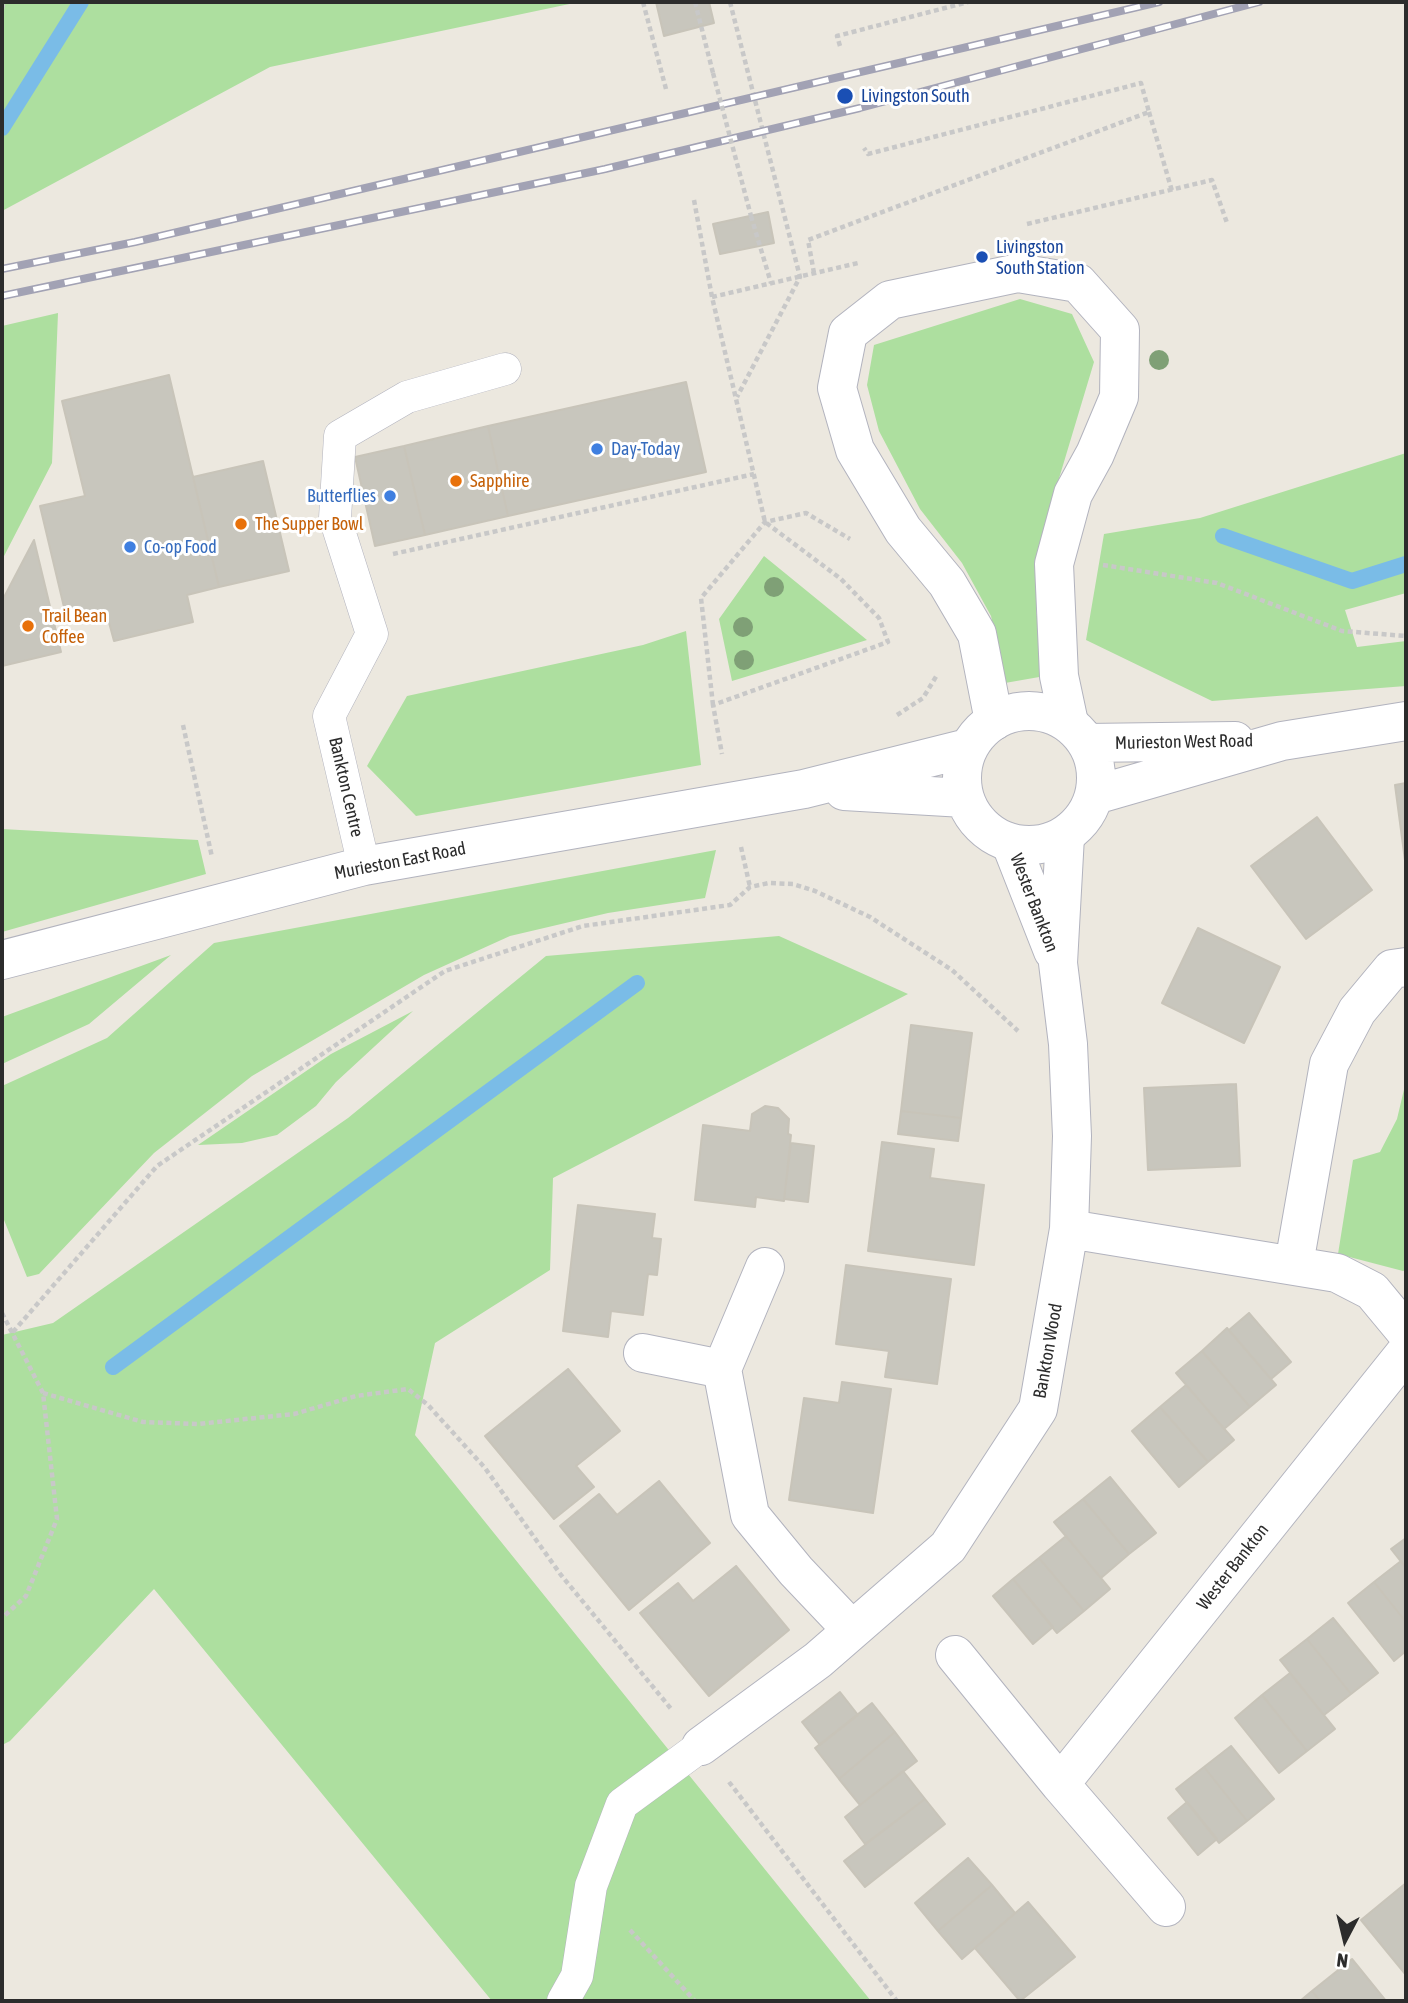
<!DOCTYPE html>
<html>
<head>
<meta charset="utf-8">
<style>
  body { margin:0 }
  #map { position:relative; width:1408px; height:2003px; overflow:hidden; background:#ece8df; font-family:"Asap Condensed",sans-serif }
  canvas { display:block }
  .frame { position:absolute; inset:0; border:4px solid #2c2c2c; pointer-events:none }
  .north { position:absolute; left:1310px; top:1905px; width:70px; height:70px; -webkit-text-stroke:5px #fff; paint-order:stroke; rotate:187deg; font-size:19px; font-weight:700; line-height:28px; text-align:center; color:#2c2c2c }
  .north::after { content:''; display:block; margin:auto; width:24px; height:32px; background:#2c2c2c; clip-path:polygon(50% 0,100% 100%,50% 72%,0 100%) }
</style>
</head>
<body>
<div id="map">
<canvas width="1408" height="2003"></canvas>
<div class="frame"></div>
<div class="north">N</div>
</div>
<script>
const context = document.querySelector('canvas').getContext('2d');
context.lineJoin = 'round';
function fill(path, color) { context.fillStyle = color; context.fill(path, 'evenodd'); }
const poly = rows => new Path2D(rows.map(r => 'M' + r).join(''));
function stroke(path, color, width, dash) { context.strokeStyle = color; context.lineWidth = width; context.lineCap = dash ? 'butt' : 'round'; context.setLineDash(dash || []); context.stroke(path); }
function write(font, color, halo, rows, align = 'center') {
  context.font = font + ' "Asap Condensed",sans-serif'; context.lineWidth = 6; context.setLineDash([]); context.textBaseline = 'middle'; context.strokeStyle = halo; context.fillStyle = color; for (const [text, x, y, turn = 0] of rows) {
    context.save(); context.translate(x, y); context.rotate((+turn || 0) * Math.PI / 180); context.textAlign = isNaN(turn) ? turn : align; if (halo) context.strokeText(text, 0, 0); context.fillText(text, 0, 0); context.restore();
  }
}
fill(poly([
  [2,2,579,2,270,67,2,211],
  [1020,299,1072,314,1094,362,1039,545,1036,609,1045,676,1005,683,991,616,962,563,920,509,879,431,867,385,874,345],
  [58,313,52,463,2,560,2,326],
  [1406,453,1406,593,1345,610,1357,647,1406,641,1406,686,1212,701,1086,640,1104,534,1200,518],
  [764,556,867,640,732,681,719,619],
  [686,631,701,765,416,816,367,766,407,696,643,645],
  [2,829,198,840,206,874,2,932],
  [716,850,705,898,608,913,510,936,424,975,252,1076,154,1153,39,1274,27,1277,2,1215,2,1086,107,1038,214,943],
  [779,936,908,994,553,1178,550,1270,435,1343,415,1435,871,2001,492,2001,154,1589,10,1741,2,1745,2,1335,53,1323,348,1118,546,956],
  [171,955,89,1024,2,1064,2,1017],
  [413,1011,336,1082,316,1106,277,1135,242,1143,198,1145,331,1054],
  [1406,1081,1406,1270,1403,1271,1338,1254,1353,1160,1380,1152,1397,1119]
]), '#addf9f');
stroke(poly([
  [2,128,81,2],
  [1223,536,1352,581,1406,564],
  [113,1367,637,983]
]), '#7abce7', 16);
const building = poly([
  [656,2,709,2,714,23,664,36,656,2],
  [768,212,774,243,720,254,713,224,768,212],
  [169,375,219,587,187,595,193,622,114,641,107,615,68,624,40,506,85,496,62,401,169,375],
  [686,382,706,472,508,516,488,426,686,382],
  [488,426,508,516,425,535,404,446,488,426],
  [404,446,425,535,375,546,355,457,404,446],
  [263,461,289,571,219,587,193,477,263,461],
  [34,540,61,652,2,666,2,601,34,540],
  [1406,783,1406,868,1395,785,1406,783],
  [1317,817,1372,890,1306,939,1251,866,1317,817],
  [1198,928,1280,967,1244,1043,1162,1003,1198,928],
  [911,1025,972,1033,961,1118,901,1111,911,1025],
  [1236,1084,1240,1166,1148,1170,1144,1088,1236,1084],
  [765,1106,778,1108,789,1119,788,1134,791,1135,784,1201,756,1197,755,1207,695,1200,703,1125,750,1131,752,1114,765,1106],
  [901,1111,961,1118,958,1141,898,1134,901,1111],
  [882,1142,934,1149,930,1178,984,1185,974,1265,868,1251,882,1142],
  [791,1143,814,1146,808,1202,784,1199,791,1143],
  [578,1205,655,1214,652,1238,661,1239,657,1275,648,1274,643,1315,611,1311,608,1337,563,1331,578,1205],
  [846,1265,951,1279,937,1384,885,1377,889,1351,836,1344,846,1265],
  [1249,1313,1291,1362,1271,1379,1229,1330,1249,1313],
  [1227,1328,1276,1385,1250,1407,1202,1351,1227,1328],
  [1202,1351,1250,1407,1224,1429,1176,1373,1202,1351],
  [568,1369,620,1431,576,1466,594,1487,554,1519,485,1436,568,1369],
  [842,1382,891,1389,873,1513,789,1500,804,1398,839,1403,842,1382],
  [1186,1385,1234,1440,1208,1462,1160,1407,1186,1385],
  [1160,1407,1208,1462,1179,1487,1132,1431,1160,1407],
  [1110,1477,1156,1533,1129,1554,1083,1499,1110,1477],
  [659,1481,710,1543,629,1610,560,1526,599,1494,617,1515,659,1481],
  [1083,1499,1129,1554,1101,1578,1054,1522,1083,1499],
  [1066,1536,1110,1589,1084,1611,1039,1558,1066,1536],
  [1406,1538,1406,1568,1391,1549,1406,1538],
  [1039,1558,1084,1611,1057,1633,1013,1579,1039,1558],
  [1401,1561,1406,1568,1406,1622,1374,1582,1401,1561],
  [736,1566,789,1630,709,1696,640,1613,678,1583,693,1601,736,1566],
  [1013,1579,1053,1627,1033,1644,993,1596,1013,1579],
  [1374,1582,1406,1622,1406,1651,1394,1661,1348,1603,1374,1582],
  [1333,1618,1378,1673,1351,1694,1307,1639,1333,1618],
  [1307,1639,1351,1694,1324,1715,1280,1660,1307,1639],
  [1290,1673,1335,1729,1307,1751,1262,1695,1290,1673],
  [840,1692,858,1715,820,1745,802,1722,840,1692],
  [1262,1695,1307,1751,1279,1773,1235,1718,1262,1695],
  [872,1703,895,1732,839,1779,815,1748,872,1703],
  [895,1732,917,1761,860,1805,839,1779,895,1732],
  [1231,1746,1274,1799,1247,1821,1204,1767,1231,1746],
  [1204,1767,1247,1821,1219,1843,1176,1789,1204,1767],
  [903,1771,925,1799,865,1844,845,1817,903,1771],
  [925,1799,945,1824,865,1887,844,1861,925,1799],
  [1187,1802,1217,1839,1198,1855,1168,1818,1187,1802],
  [968,1858,992,1885,938,1931,915,1903,968,1858],
  [1406,1883,1406,1975,1361,1920,1406,1883],
  [992,1885,1015,1913,962,1959,938,1931,992,1885],
  [1028,1902,1075,1957,1020,2001,975,1948,1028,1902],
  [1352,1959,1386,2001,1320,2001,1312,1991,1352,1959],
  [1312,1991,1320,2001,1300,2001,1312,1991]
]);
fill(building, '#c8c6bd');
stroke(building, '#c8c4b9', 2);
const lane = poly([
  [364,866,329,716,372,634,335,518,340,436,407,397,505,369],
  [563,2001,577,1976,591,1886,622,1804,701,1746]
]);
const street = poly([
  [994,721,977,634,947,583,903,530,855,450,837,388,848,333,890,300,1018,273,1078,283,1120,330,1119,397,1095,454,1073,494,1054,564,1059,676,1069,723],
  [1011,844,1053,951],
  [1069,1229,1337,1273,1372,1291,1406,1332],
  [1294,1264,1329,1064,1357,1011,1392,969,1406,967],
  [765,1267,722,1369,750,1515,796,1571,852,1630],
  [643,1353,722,1369],
  [955,1655,1060,1784],
  [701,1746,818,1660,948,1547,1038,1409,1069,1229,1072,1136,1068,1044,1058,963,1065,836],
  [1166,1907,1060,1784,1406,1352]
]);
const secondary = poly([
  '962 778a67 67 0 1 1 134 0a67 67 0 1 1-134 0Z',
  [1087,743,1235,741],
  [844,791,964,798],
  [1095,795,1282,741,1406,721],
  [2,960,364,866,804,789,968,748]
]);
stroke(lane, '#b2b3be', 33);
stroke(street, '#b2b3be', 40);
stroke(secondary, '#b2b3be', 40);
stroke(poly([
  [643,2,666,89],
  [695,2,713,73],
  [730,2,800,277,737,397],
  [2,9,4,2],
  [840,46,837,36,968,2],
  [1149,112,1172,191],
  [694,200,712,297,765,522,841,579,879,618,888,642,713,705,722,754],
  [751,216,771,283],
  [1027,224,1212,180,1227,223],
  [814,273,808,240,1149,112,1141,83,868,154,864,148],
  [712,297,858,263],
  [393,554,754,474],
  [1103,565,1217,583,1342,631,1406,636],
  [713,705,701,598,765,522,806,513,850,539],
  [897,715,923,698,937,675],
  [183,725,212,857],
  [741,847,750,887],
  [2,1313,43,1393,57,1519,26,1596,2,1618],
  [13,1332,157,1166,445,971,583,926,730,905,750,887,769,883,793,884,815,891,870,917,952,970,1018,1031],
  [43,1393,143,1422,198,1424,294,1414,356,1396,408,1389,428,1405,485,1468,561,1575,672,1710],
  [729,1782,897,2001],
  [630,1930,695,2001]
]), '#c8c8c8', 4.5, [5, 3.5]);
stroke(lane, '#fff', 32);
stroke(street, '#fff', 38);
stroke(secondary, '#fff', 38);
const rail = poly([
  [2,269,135,242,1159,2],
  [2,296,605,169,860,108,1259,2]
]);
stroke(rail, '#a2a2b4', 8);
stroke(rail, '#fff', 5, [16]);
stroke(poly([
  [713,73,751,216]
]), '#c8c8c8', 4.5, [5, 3.5]);
context.fillStyle = '#7fa076';
for (const [x, y] of [
  [1159,360],
  [774,587],
  [743,627],
  [744,660]
]) { context.beginPath(); context.arc(x, y, 10, 0, 2 * Math.PI); context.fill(); }
for (const [x, y, r, color] of [
  [845,96,9,"#1a4fb4"],
  [982,257,7,"#1a4fb4"],
  [597,449,7,"#3f7fe0"],
  [456,481,7,"#e8710a"],
  [390,496,7,"#3f7fe0"],
  [241,524,7,"#e8710a"],
  [130,547,7,"#3f7fe0"],
  [28,626,7,"#e8710a"]
]) { const dot = new Path2D(); dot.arc(x, y, r, 0, 2 * Math.PI); context.fillStyle = color; context.fill(dot); stroke(dot, '#fff', 2.5); }
write('18px', '#164399', '#fff', [
  ["Livingston South",861,96],
  ["Livingston",996,247],
  ["South Station",996,268]
], 'left');
write('18px', '#366cbe', '#fff', [
  ["Day-Today",611,449],
  ["Butterflies",376,496,"right"],
  ["Co-op Food",144,547]
], 'left');
write('18px', '#c56008', '#fff', [
  ["Sapphire",470,481],
  ["The Supper Bowl",255,524],
  ["Trail Bean",42,616],
  ["Coffee",42,637]
], 'left');
write('18px', '#2c2c2c', '#fff', [
  ["Murieston West Road",1184,742,-1],
  ["Bankton Centre",346,787,77],
  ["Murieston East Road",400,861,-11],
  ["Wester Bankton",1034,903,69],
  ["Bankton Wood",1048,1351,-80],
  ["Wester Bankton",1233,1567,-52]
]);
</script>
</body>
</html>
